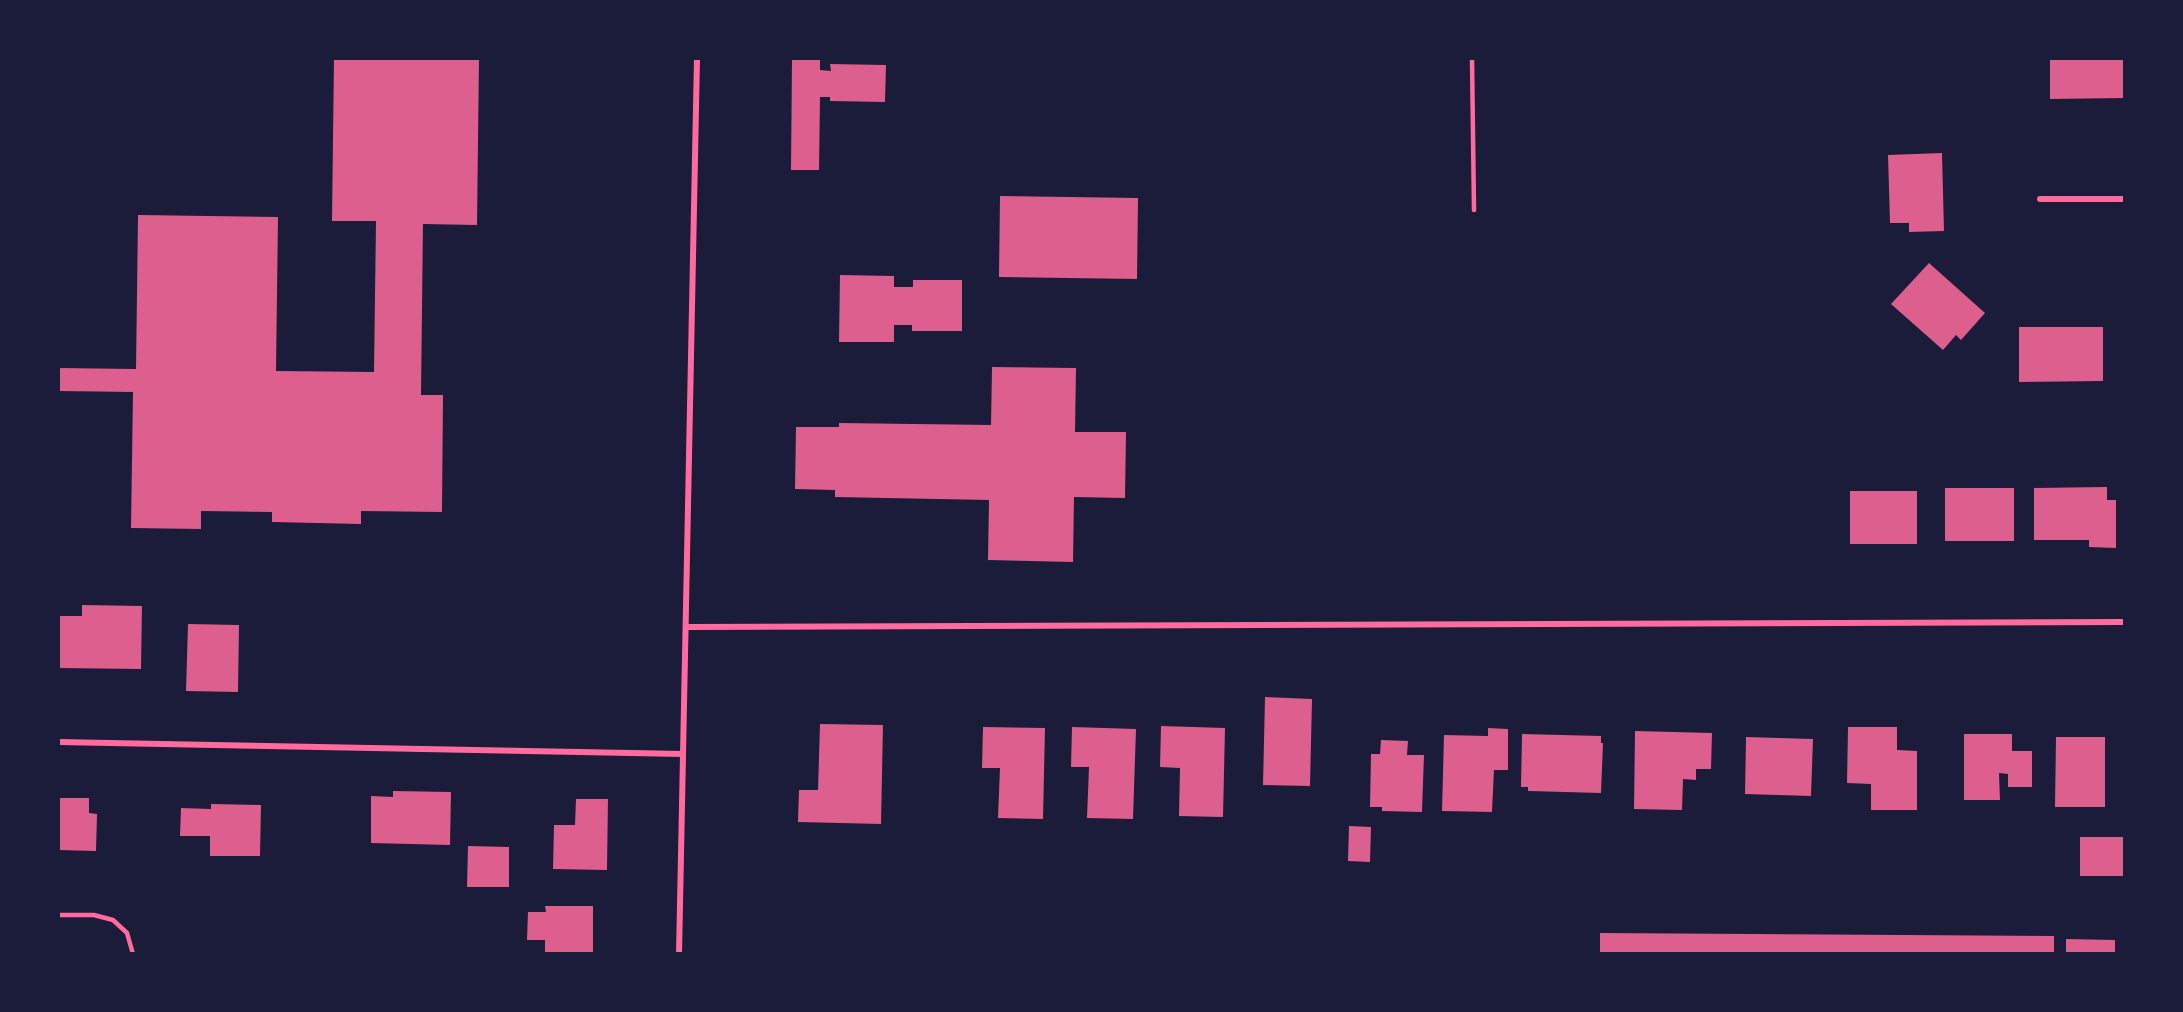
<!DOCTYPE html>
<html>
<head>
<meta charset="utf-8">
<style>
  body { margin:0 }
  #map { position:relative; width:2183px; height:1012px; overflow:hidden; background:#1b1b3a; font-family:Roboto,sans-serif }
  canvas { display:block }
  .frame { position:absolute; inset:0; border:60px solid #1b1b3a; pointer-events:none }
</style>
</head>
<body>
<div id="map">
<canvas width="2183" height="1012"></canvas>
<div class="frame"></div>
</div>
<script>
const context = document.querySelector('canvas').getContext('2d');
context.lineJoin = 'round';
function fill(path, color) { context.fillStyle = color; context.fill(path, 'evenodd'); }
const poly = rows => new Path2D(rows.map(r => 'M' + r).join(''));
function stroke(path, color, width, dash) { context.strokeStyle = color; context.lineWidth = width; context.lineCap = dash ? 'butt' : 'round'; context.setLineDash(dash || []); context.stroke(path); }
fill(poly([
  [334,58,479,58,477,225,423,224,421,395,443,395,442,512,361,511,361,524,272,522,272,512,201,511,201,529,131,528,133,392,58,391,58,368,136,369,138,215,278,217,276,371,374,372,376,221,332,221],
  [792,58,820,58,820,70,831,71,830,64,886,65,885,102,830,101,830,97,820,97,819,170,791,170],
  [2050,58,2124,58,2124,98,2050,99],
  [1942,153,1944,231,1909,232,1909,223,1890,223,1888,155],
  [1000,196,1138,198,1137,279,999,277],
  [1929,263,1985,313,1961,340,1956,335,1943,350,1891,304],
  [840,275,894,276,894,287,913,287,913,280,962,280,962,331,912,331,912,325,894,325,894,342,839,342],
  [2019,327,2103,327,2103,381,2019,382],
  [992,367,1076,368,1075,432,1126,432,1125,498,1074,497,1073,562,988,560,989,500,835,497,835,490,795,489,796,427,839,427,839,423,991,425],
  [2107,487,2107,500,2116,500,2116,548,2089,547,2089,540,2034,540,2034,488],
  [1945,488,2014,488,2014,541,1945,541],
  [1850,491,1917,491,1917,544,1850,544],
  [82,605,142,606,141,669,58,668,58,616,82,616],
  [188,624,239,625,238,692,186,691],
  [1265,697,1312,699,1310,786,1263,785],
  [820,724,883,725,881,824,798,822,799,790,818,790],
  [1161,726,1225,728,1223,817,1179,816,1180,768,1160,767],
  [983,727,1045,728,1043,819,998,818,1000,768,982,768],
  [1072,727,1136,729,1133,819,1087,818,1089,767,1071,767],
  [1848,727,1897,727,1897,750,1917,751,1917,810,1871,810,1871,784,1847,783],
  [1488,728,1508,729,1508,770,1494,770,1492,812,1442,811,1444,735,1488,736],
  [1635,731,1712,733,1711,769,1696,769,1696,780,1683,779,1682,810,1634,809],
  [1522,734,1601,736,1601,743,1603,743,1601,793,1528,791,1528,787,1521,787],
  [1964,734,2012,734,2012,751,2032,751,2032,787,2008,787,2008,774,1999,773,2000,800,1964,800],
  [1746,737,1813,739,1811,796,1745,794],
  [2056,737,2105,737,2105,807,2055,807],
  [1381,740,1408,741,1407,755,1424,755,1422,812,1382,811,1382,807,1370,807,1371,754,1380,754],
  [393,791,451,792,450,845,371,843,371,796,393,797],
  [58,798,89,798,89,813,97,814,96,851,58,850],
  [576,799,608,799,607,870,553,869,554,825,575,825],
  [211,804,261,805,260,856,210,856,210,836,180,836,181,808,211,809],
  [1349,826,1371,827,1370,862,1348,861],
  [2080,837,2124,837,2124,876,2080,876],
  [468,846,509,847,509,887,467,887],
  [545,906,593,906,593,952,545,952,545,940,527,940,528,912,546,912],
  [1600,933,2054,936,2054,954,1600,954],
  [2066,939,2115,940,2115,954,2066,954]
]), '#dd5f8e');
stroke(poly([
  [1472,58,1474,210],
  [58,915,94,915,113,920,127,933,133,954]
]), '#ff6b9d', 4.5);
stroke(poly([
  [2040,199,2124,199],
  [686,627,2124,622],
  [58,742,683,754],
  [679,954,697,58]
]), '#ff6b9d', 6);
</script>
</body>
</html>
